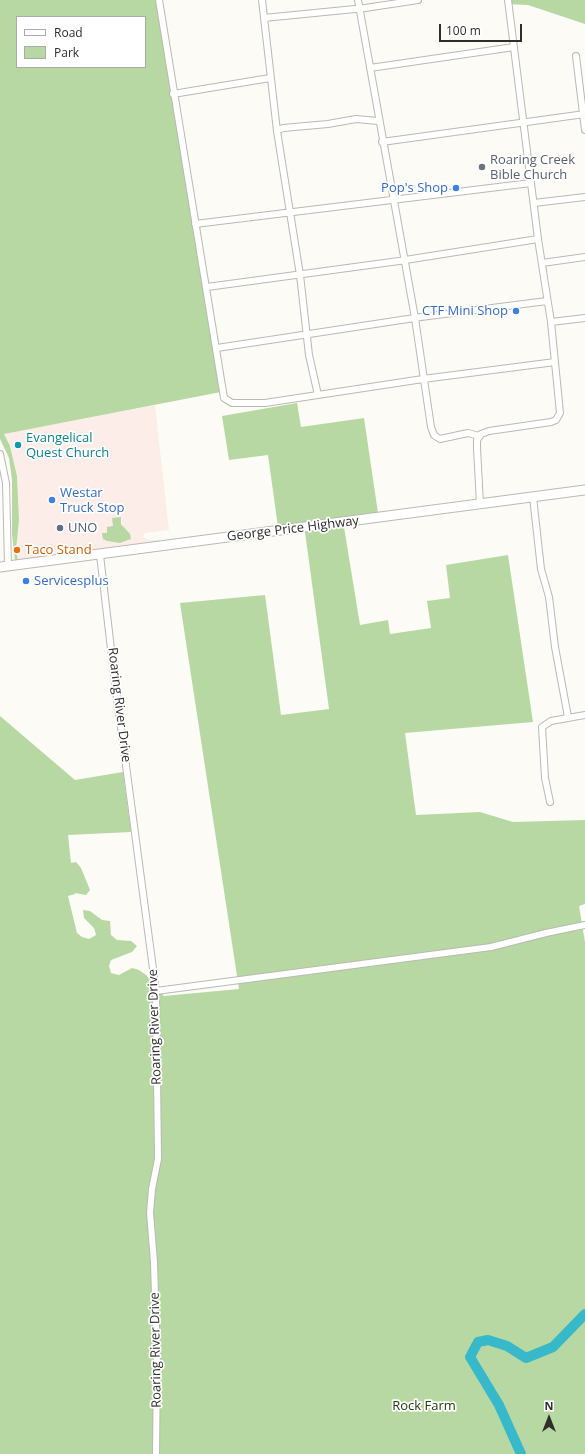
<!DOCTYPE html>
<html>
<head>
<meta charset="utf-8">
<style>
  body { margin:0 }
  #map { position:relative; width:585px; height:1454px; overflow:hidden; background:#fdfbf5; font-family:"Open Sans",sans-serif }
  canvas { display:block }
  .legend { position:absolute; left:16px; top:16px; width:130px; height:52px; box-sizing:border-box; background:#fff; border:1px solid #acabab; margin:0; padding:5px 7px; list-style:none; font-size:12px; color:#2f2e2c }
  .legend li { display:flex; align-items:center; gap:8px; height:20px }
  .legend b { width:20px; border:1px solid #acabab }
  .north { position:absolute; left:529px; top:1398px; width:40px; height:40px; -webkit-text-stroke:3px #fff; paint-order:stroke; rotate:0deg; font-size:11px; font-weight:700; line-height:16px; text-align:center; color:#2f2e2c }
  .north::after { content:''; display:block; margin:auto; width:14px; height:18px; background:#2f2e2c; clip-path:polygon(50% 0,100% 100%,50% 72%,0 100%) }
  .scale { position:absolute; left:439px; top:24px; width:83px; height:18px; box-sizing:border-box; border:2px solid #2f2e2c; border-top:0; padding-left:5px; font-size:12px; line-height:14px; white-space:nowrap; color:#2f2e2c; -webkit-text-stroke:3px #fff; paint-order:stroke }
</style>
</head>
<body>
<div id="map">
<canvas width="585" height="1454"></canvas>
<ul class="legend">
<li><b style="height:5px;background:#fff"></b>Road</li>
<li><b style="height:11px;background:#b7d8a2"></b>Park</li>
</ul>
<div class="north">N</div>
<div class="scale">100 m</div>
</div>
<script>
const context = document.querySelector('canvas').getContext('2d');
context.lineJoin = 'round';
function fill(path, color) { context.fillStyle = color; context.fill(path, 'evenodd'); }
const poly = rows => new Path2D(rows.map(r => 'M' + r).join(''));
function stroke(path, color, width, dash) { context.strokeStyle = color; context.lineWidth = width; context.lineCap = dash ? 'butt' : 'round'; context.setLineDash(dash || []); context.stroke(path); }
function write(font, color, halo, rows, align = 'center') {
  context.font = font + ' "Open Sans",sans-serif'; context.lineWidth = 3.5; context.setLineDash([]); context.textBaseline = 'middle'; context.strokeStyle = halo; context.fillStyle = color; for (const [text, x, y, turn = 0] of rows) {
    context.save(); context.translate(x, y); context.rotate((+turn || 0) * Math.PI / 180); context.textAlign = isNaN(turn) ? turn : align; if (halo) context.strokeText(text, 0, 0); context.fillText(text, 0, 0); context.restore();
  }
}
fill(poly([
  [155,405,169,530,145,533,143,537,149,540,160,540,160,543,85,552,57,552,46,558,18,561,16,550,19,520,17,476,10,446,3,434],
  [121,517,123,528,131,539,120,543,107,541,102,533,107,533]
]), '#fdede9');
fill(poly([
  [0,0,158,0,221,392,4,434,10,446,17,476,19,520,16,550,18,561,15,561,12,534,12,480,9,458,0,439],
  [17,17,145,17,145,67,17,67],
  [506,0,585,0,585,24,528,5,506,4],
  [297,403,301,427,364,418,378,513,278,527,268,455,229,460,222,416],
  [121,517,121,524,130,534,131,539,120,543,107,541,103,539,102,533,107,533,107,527,113,526,112,518],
  [344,527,360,625,388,620,390,634,431,628,427,601,450,598,446,565,508,555,533,722,405,733,416,815,480,812,513,822,585,820,585,904,579,906,585,942,585,1454,0,1454,0,716,75,780,123,772,131,832,68,835,71,863,76,862,81,868,90,890,86,895,75,893,75,894,68,896,77,933,82,937,89,939,96,935,94,928,84,918,83,910,90,911,102,920,110,921,111,935,117,940,131,941,137,946,132,952,111,960,109,966,111,973,119,975,132,968,139,970,146,975,164,996,239,989,180,603,265,595,281,715,329,709,305,532]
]), '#b7d8a2');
stroke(poly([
  [521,1454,499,1405,470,1357,478,1342,488,1340,507,1346,526,1358,553,1347,585,1314]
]), '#37b9ca', 10);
const minor = poly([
  [159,0,224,398,232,403,265,403,423,379,555,362],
  [262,0,277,131,300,275,309,355,318,395],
  [358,0,415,318,431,427,434,435,440,439,468,433,479,436],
  [264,18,365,8,418,0],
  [576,56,585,130],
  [370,68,514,47],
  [173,94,270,78],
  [277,131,283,128,328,124,356,119,378,121],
  [382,142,585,114],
  [534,203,585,197],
  [195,224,531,183],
  [542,263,585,257],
  [207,287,399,261,538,239],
  [551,322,585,318],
  [217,348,421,317,547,301],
  [0,454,6,483,8,566],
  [533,497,541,569,549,597,555,647,568,717],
  [480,504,477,448,477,440,481,434,489,431,551,422,556,420,560,413,551,322,538,239,508,0],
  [100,555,115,683,156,991,158,1159,152,1189,150,1213,154,1262,157,1362,156,1454],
  [550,802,545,778,542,727,551,721,585,715],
  [156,991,491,947,546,933,585,925]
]);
const highway = poly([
  [0,567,585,490]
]);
stroke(minor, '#bab9b3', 8);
stroke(highway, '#bab9b3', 11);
stroke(minor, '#fff', 6);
stroke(highway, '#fff', 9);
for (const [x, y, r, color] of [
  [482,167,4,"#6b7280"],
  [456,188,4,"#3f7fe0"],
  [516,311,4,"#3f7fe0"],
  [18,445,4,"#0f9aa8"],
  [52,500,4,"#3f7fe0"],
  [60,528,4,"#5c6f8a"],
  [17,550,4,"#e8710a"],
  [26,581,4,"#3f7fe0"]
]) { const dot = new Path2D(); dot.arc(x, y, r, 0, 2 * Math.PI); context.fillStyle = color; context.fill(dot); stroke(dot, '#fff', 1.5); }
write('13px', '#5b616d', '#fff', [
  ["Roaring Creek",490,160],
  ["Bible Church",490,175]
], 'left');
write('13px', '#366cbe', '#fff', [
  ["Pop's Shop",448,188],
  ["CTF Mini Shop",508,311],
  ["Westar",60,493,"left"],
  ["Truck Stop",60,508,"left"],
  ["Servicesplus",34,581,"left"]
], 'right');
write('13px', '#0d838f', '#fff', [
  ["Evangelical",26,438],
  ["Quest Church",26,453]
], 'left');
write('13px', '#4e5e75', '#fff', [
  ["UNO",68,528]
], 'left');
write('13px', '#2f2e2c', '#fff', [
  ["George Price Highway",293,529,-7],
  ["Roaring River Drive",119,705,83],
  ["Roaring River Drive",155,1027,-92],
  ["Roaring River Drive",156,1350,-91]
]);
write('13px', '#c56008', '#fff', [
  ["Taco Stand",25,550]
], 'left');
write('13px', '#213c06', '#fff', [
  ["Rock Farm",424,1406]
]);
</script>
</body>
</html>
